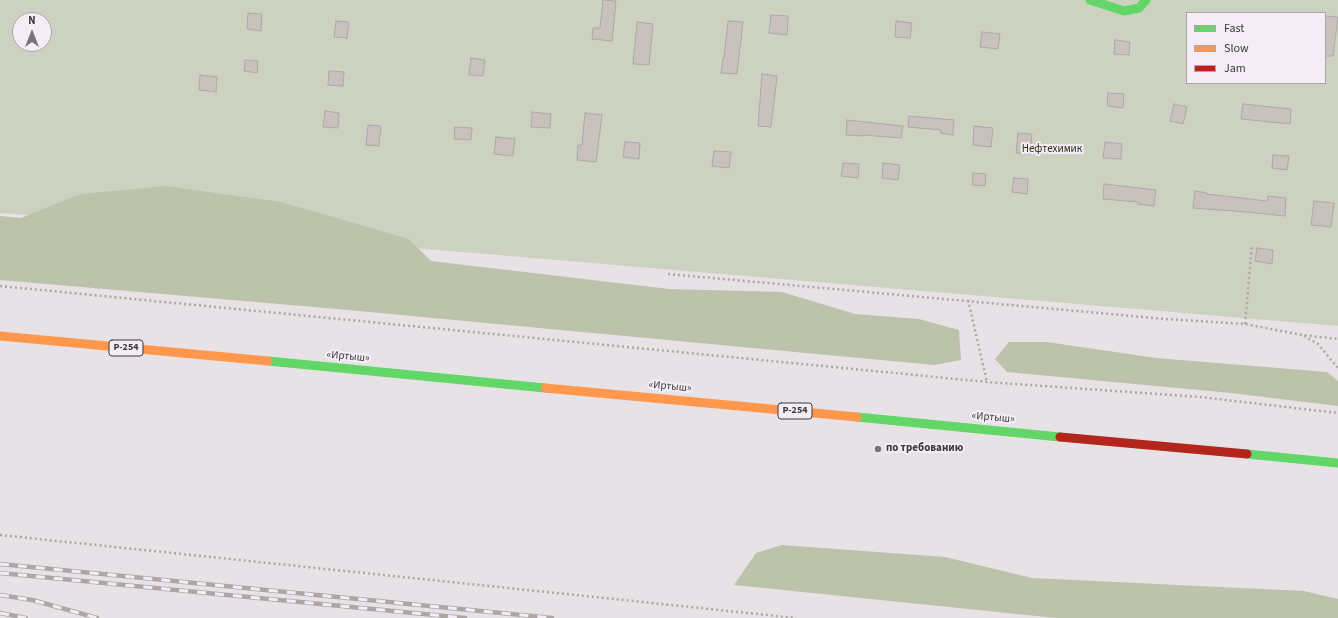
<!DOCTYPE html>
<html>
<head>
<meta charset="utf-8">
<style>
  body { margin:0 }
  #map { position:relative; width:1338px; height:618px; overflow:hidden; background:#e6e2e6; font-family:"Source Sans 3",sans-serif }
  canvas { display:block }
  .legend { position:absolute; left:1186px; top:12px; width:140px; height:72px; box-sizing:border-box; background:#f4edf6; border:1px solid #aaa5ac; margin:0; padding:5px 7px; list-style:none; font-size:12px; color:#3c3a3d }
  .legend li { display:flex; align-items:center; gap:8px; height:20px }
  .legend b { width:20px; border:1px solid #aaa5ac }
  .north { position:absolute; left:12px; top:12px; width:40px; height:40px; box-sizing:border-box; background:#f4edf6; border:1px solid #aaa5ac; border-radius:50%; rotate:0deg; font-size:11px; font-weight:700; line-height:16px; text-align:center; color:#3c3a3d }
  .north::after { content:''; display:block; margin:auto; width:14px; height:18px; background:#787578; clip-path:polygon(50% 0,100% 100%,50% 72%,0 100%) }
</style>
</head>
<body>
<div id="map">
<canvas width="1338" height="618"></canvas>
<ul class="legend">
<li><b style="height:5px;background:#63d668"></b>Fast</li>
<li><b style="height:5px;background:#ff974d"></b>Slow</li>
<li><b style="height:5px;background:#b3261e"></b>Jam</li>
</ul>
<div class="north">N</div>
</div>
<script>
const context = document.querySelector('canvas').getContext('2d');
context.lineJoin = 'round';
function fill(path, color) { context.fillStyle = color; context.fill(path, 'evenodd'); }
const poly = rows => new Path2D(rows.map(r => 'M' + r).join(''));
function stroke(path, color, width, dash) { context.strokeStyle = color; context.lineWidth = width; context.lineCap = dash ? 'butt' : 'round'; context.setLineDash(dash || []); context.stroke(path); }
function write(font, color, halo, rows, align = 'center') {
  context.font = font + ' "Source Sans 3",sans-serif'; context.lineWidth = 4; context.setLineDash([]); context.textBaseline = 'middle'; context.strokeStyle = halo; context.fillStyle = color; for (const [text, x, y, turn = 0] of rows) {
    context.save(); context.translate(x, y); context.rotate((+turn || 0) * Math.PI / 180); context.textAlign = isNaN(turn) ? turn : align; if (halo) context.strokeText(text, 0, 0); context.fillText(text, 0, 0); context.restore();
  }
}
fill(poly([
  [0,0,1338,0,1338,326,0,213],
  [1187,13,1325,13,1325,83,1187,83],
  [20,20,44,20,44,44,20,44]
]), '#cdd2c0');
fill(poly([
  [166,186,281,202,409,239,431,261,669,289,782,292,855,314,919,319,959,330,961,360,934,365,337,309,0,280,0,216,21,218,80,194],
  [1009,342,1047,342,1156,358,1327,372,1338,381,1338,406,1231,393,1007,372,995,359],
  [782,545,945,557,1032,578,1304,591,1338,599,1338,618,1056,618,734,585,756,553]
]), '#bdc3ab');
const building = poly([
  [603,0,616,1,612,41,592,39,593,28,600,28,603,0],
  [248,13,262,14,261,31,247,29,248,13],
  [771,15,788,16,787,35,769,33,771,15],
  [1325,16,1338,17,1333,56,1325,56,1325,16],
  [336,21,349,22,347,38,334,37,336,21],
  [728,21,743,22,737,74,721,73,723,58,724,58,728,21],
  [896,21,912,23,910,38,895,37,896,21],
  [637,22,653,24,649,65,633,64,637,22],
  [982,32,1000,34,998,49,980,47,982,32],
  [1115,40,1130,42,1129,55,1114,54,1115,40],
  [471,58,485,60,483,76,469,75,471,58],
  [245,60,258,61,257,73,244,71,245,60],
  [329,71,344,72,343,86,328,85,329,71],
  [762,74,777,76,771,127,758,126,762,74],
  [200,75,217,77,216,92,199,90,200,75],
  [1108,93,1124,94,1123,108,1107,106,1108,93],
  [1174,104,1187,107,1183,124,1170,121,1174,104],
  [1243,104,1291,109,1290,124,1241,119,1243,104],
  [325,111,339,113,338,128,323,127,325,111],
  [532,112,551,114,550,128,531,127,532,112],
  [585,113,602,115,596,162,577,160,578,145,582,145,585,113],
  [909,116,954,120,953,135,940,133,941,130,908,127,909,116],
  [847,120,903,126,901,138,863,135,863,136,846,135,847,120],
  [368,125,381,126,379,146,366,145,368,125],
  [974,126,993,128,991,147,973,145,974,126],
  [455,127,472,128,471,140,454,139,455,127],
  [1018,133,1032,134,1030,154,1016,153,1018,133],
  [496,137,515,139,513,156,494,154,496,137],
  [625,142,640,143,639,159,623,157,625,142],
  [1105,142,1122,144,1121,159,1103,158,1105,142],
  [714,151,731,152,729,168,712,166,714,151],
  [1273,155,1289,156,1287,170,1272,168,1273,155],
  [843,163,859,164,858,178,841,176,843,163],
  [883,163,900,165,898,180,882,178,883,163],
  [973,173,986,174,985,186,972,185,973,173],
  [1014,178,1028,179,1027,194,1012,192,1014,178],
  [1104,184,1156,190,1154,206,1138,204,1138,202,1103,199,1104,184],
  [1195,191,1207,193,1207,194,1267,201,1268,196,1286,198,1285,216,1246,212,1193,208,1195,191],
  [1314,201,1334,203,1331,227,1311,225,1314,201],
  [1257,248,1273,250,1272,264,1255,261,1257,248]
]);
fill(building, '#c9c2bc');
stroke(building, '#aca9aa', 1);
stroke(poly([
  [668,274,1165,319,1245,324,1302,335,1338,339],
  [0,286,987,382,1200,397,1338,413],
  [968,300,987,382],
  [1245,324,1252,245],
  [1304,336,1318,344,1338,368],
  [0,535,796,618]
]), '#afa6a5', 2.5, [2, 3]);
stroke(poly([
  [1090,0,1124,11,1139,8,1146,0],
  [268,361,545,388],
  [857,417,1060,437],
  [1247,454,1338,463]
]), '#63d668', 9);
stroke(poly([
  [0,336,268,361],
  [545,388,857,417]
]), '#ff974d', 9);
stroke(poly([
  [1060,437,1247,454]
]), '#b3261e', 9);
const rail = poly([
  [0,564,552,618],
  [0,573,465,618],
  [0,595,32,600,97,618],
  [0,613,26,618]
]);
stroke(rail, '#aea6a5', 4.5);
stroke(rail, '#f4edf6', 3, [9]);
for (const [x, y, r, color] of [
  [878,449,4,"#787578"]
]) { const dot = new Path2D(); dot.arc(x, y, r, 0, 2 * Math.PI); context.fillStyle = color; context.fill(dot); stroke(dot, '#f4edf6', 1.5); }
for (const [x, y, w] of [
  [126,348,34],
  [795,411,34]
]) { const box = new Path2D(); box.roundRect(x - w / 2, y - 8, w, 16, 3); context.fillStyle = '#f4edf6'; context.fill(box); stroke(box, '#3c3a3d', 1); }
write('bold 10px', '#3c3a3d', null, [
  ["Р-254",126,348],
  ["Р-254",795,411]
]);
write('11px', '#2a330d', '#f4edf6', [
  ["Нефтехимик",1052,150]
]);
write('11px', '#3c3a3d', '#f4edf6', [
  ["«Иртыш»",348,357,5],
  ["«Иртыш»",670,387,5],
  ["«Иртыш»",993,418,5]
]);
write('bold 11px', '#3c3a3d', '#f4edf6', [
  ["по требованию",886,449]
], 'left');
</script>
</body>
</html>
